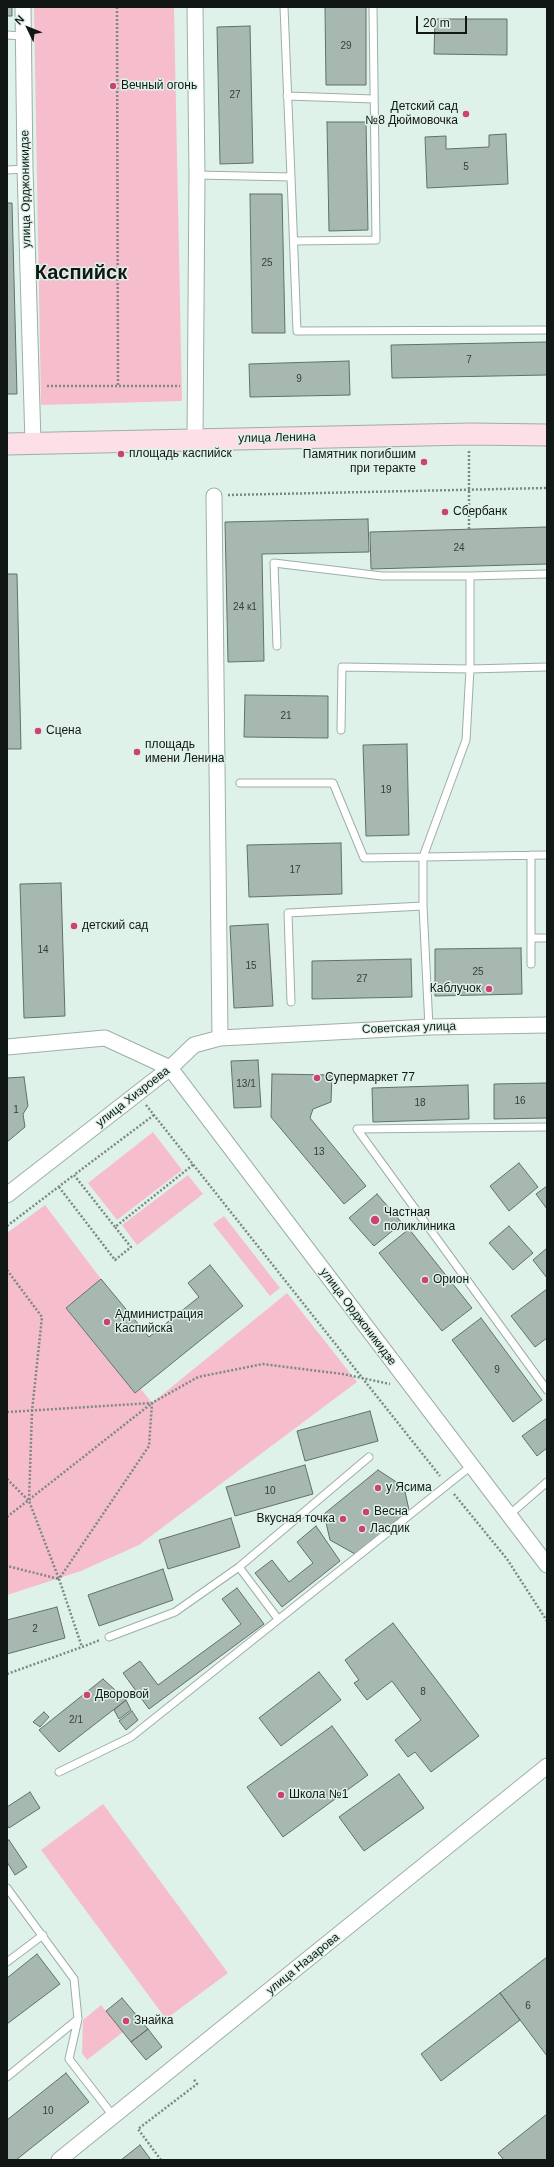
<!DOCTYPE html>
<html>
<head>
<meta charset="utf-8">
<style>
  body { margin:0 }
  #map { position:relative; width:554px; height:2167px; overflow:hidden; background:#dff2e9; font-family:Arial,sans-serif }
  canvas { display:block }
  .frame { position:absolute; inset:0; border:8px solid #101714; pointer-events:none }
  .north { position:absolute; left:8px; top:8px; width:40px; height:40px; -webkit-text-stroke:3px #dff2e9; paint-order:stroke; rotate:313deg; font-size:11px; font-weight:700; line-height:16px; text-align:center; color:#101714 }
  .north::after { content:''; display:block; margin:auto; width:14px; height:18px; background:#101714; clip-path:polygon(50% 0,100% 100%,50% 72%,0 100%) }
  .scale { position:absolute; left:416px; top:16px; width:51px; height:18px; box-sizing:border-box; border:2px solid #101714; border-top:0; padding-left:5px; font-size:12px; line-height:14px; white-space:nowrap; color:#101714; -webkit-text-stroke:3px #dff2e9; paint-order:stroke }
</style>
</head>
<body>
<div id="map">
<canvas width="554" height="2167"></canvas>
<div class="frame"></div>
<div class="north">N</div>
<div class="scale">20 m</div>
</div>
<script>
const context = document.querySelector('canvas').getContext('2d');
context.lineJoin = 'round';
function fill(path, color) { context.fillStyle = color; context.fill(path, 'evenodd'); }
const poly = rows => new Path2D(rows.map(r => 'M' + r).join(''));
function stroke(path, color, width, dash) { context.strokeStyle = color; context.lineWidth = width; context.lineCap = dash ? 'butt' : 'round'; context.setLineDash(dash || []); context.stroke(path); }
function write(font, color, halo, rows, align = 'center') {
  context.font = font + ' Arial,sans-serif'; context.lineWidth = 3; context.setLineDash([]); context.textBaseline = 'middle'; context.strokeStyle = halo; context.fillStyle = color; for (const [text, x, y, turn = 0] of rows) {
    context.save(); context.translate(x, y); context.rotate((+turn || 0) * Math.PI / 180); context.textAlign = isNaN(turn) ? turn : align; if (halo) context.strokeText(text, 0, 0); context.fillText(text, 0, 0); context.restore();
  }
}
fill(poly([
  [34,7,174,7,182,401,41,405],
  [153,1132,182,1170,117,1220,88,1183],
  [188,1175,203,1194,137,1245,122,1225],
  [45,1205,101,1279,66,1308,135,1393,141,1389,152,1403,287,1293,357,1382,139,1545,81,1571,7,1595,7,1233],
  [224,1216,280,1288,270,1296,213,1224],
  [103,1804,228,1973,166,2019,41,1850],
  [101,2005,123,2032,87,2060,82,2053,83,2020]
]), '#f6becc');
const building = poly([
  [7,7,12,7,12,16,7,16,7,7],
  [325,7,366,7,366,85,326,85,325,7],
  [435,19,507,19,507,55,434,54,435,19],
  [250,26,253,163,220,164,217,27,250,26],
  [327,122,366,122,368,230,329,231,327,122],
  [506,134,508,184,427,188,425,137,446,136,446,149,489,147,489,135,506,134],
  [250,194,282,194,285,333,252,333,250,194],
  [7,203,12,203,17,394,7,394,7,203],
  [547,342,547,375,392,378,391,345,547,342],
  [349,361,350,395,250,397,249,364,349,361],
  [368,519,369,552,262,554,264,661,228,662,225,522,368,519],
  [547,527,547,564,371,569,370,532,547,527],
  [7,574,17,574,21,749,7,749,7,574],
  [245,695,328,696,328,738,244,737,245,695],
  [407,744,409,835,366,836,363,745,407,744],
  [341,843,342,894,249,897,247,845,341,843],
  [61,883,65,1016,24,1018,20,884,61,883],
  [268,924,273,1006,234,1008,230,926,268,924],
  [521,948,522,994,435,996,435,949,521,948],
  [411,959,412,997,312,999,312,961,411,959],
  [258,1060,261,1107,234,1108,231,1061,258,1060],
  [272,1074,332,1075,331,1102,313,1109,310,1118,366,1186,344,1204,271,1117,272,1074],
  [24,1077,28,1106,23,1114,25,1127,7,1142,7,1078,24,1077],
  [547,1083,547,1118,494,1119,494,1084,547,1083],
  [468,1085,469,1119,373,1122,372,1088,468,1085],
  [519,1163,538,1187,509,1211,490,1186,519,1163],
  [547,1186,547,1209,536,1194,547,1186],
  [377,1194,402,1223,374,1246,349,1218,377,1194],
  [509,1226,533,1253,513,1270,489,1243,509,1226],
  [409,1229,472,1308,442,1331,379,1253,409,1229],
  [547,1248,547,1278,533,1260,547,1248],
  [210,1265,243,1306,135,1393,66,1308,101,1279,149,1337,199,1297,188,1283,210,1265],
  [547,1289,547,1338,535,1347,511,1316,547,1289],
  [481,1318,542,1400,513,1422,452,1340,481,1318],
  [370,1411,378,1441,305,1461,297,1431,370,1411],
  [547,1418,547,1448,537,1456,522,1436,547,1418],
  [305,1465,313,1494,235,1516,226,1487,305,1465],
  [378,1470,404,1487,409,1510,355,1554,330,1540,324,1514,378,1470],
  [231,1518,240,1547,168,1569,159,1540,231,1518],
  [316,1526,340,1561,282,1607,255,1573,272,1560,289,1582,313,1563,297,1542,316,1526],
  [163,1569,173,1600,99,1626,88,1595,163,1569],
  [237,1588,264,1624,149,1709,123,1673,140,1661,158,1685,241,1624,222,1599,237,1588],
  [57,1607,65,1638,7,1654,7,1620,57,1607],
  [393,1623,479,1736,431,1772,415,1752,408,1757,395,1740,421,1720,392,1681,367,1700,354,1683,359,1680,345,1660,393,1623],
  [319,1672,341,1700,281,1746,259,1718,319,1672],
  [103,1679,126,1700,59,1752,39,1730,103,1679],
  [126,1700,131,1710,119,1719,114,1710,126,1700],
  [132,1711,138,1720,126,1730,119,1721,132,1711],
  [44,1712,49,1717,40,1727,33,1722,44,1712],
  [332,1726,368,1775,283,1837,247,1787,332,1726],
  [399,1774,424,1808,364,1851,339,1817,399,1774],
  [30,1792,40,1808,9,1828,7,1825,7,1807,30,1792],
  [9,1840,27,1867,15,1875,7,1862,7,1841,9,1840],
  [37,1954,60,1984,7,2024,7,1978,37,1954],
  [547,1957,547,2056,500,1993,547,1957],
  [500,1993,520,2020,441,2081,421,2054,500,1993],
  [122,1998,148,2029,131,2042,106,2011,122,1998],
  [148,2029,162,2047,146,2060,131,2042,148,2029],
  [66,2073,89,2102,16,2160,7,2160,7,2120,66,2073],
  [547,2114,547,2160,504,2160,498,2153,547,2114],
  [140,2145,151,2160,121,2160,140,2145]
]);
fill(building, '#a7b8b0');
stroke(building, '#61716a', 1);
const lane = poly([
  [7,35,22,36],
  [287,96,374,99],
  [7,170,25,169],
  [197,175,291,177,284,7],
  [291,177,297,331,547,330],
  [294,241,376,240,373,7],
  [277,646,274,563,382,576,470,576],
  [341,730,342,667,470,669,547,667],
  [240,783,333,783,364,858,423,857,466,740,470,669,470,576,547,574],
  [531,938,547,938],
  [531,964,531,855],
  [291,1002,288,913,423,906],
  [429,1027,423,906,423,857,547,855],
  [547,1127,357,1129,547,1390],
  [509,1515,547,1482],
  [239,1567,278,1619],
  [109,1637,175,1612,239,1567,369,1457],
  [59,1772,131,1737,471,1466],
  [7,1888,74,1979,78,2019,69,2059,114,2117],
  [7,1962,43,1935],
  [7,2077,78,2019]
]);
const street = poly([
  [23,7,25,169,33,443],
  [195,439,197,175,195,7],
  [214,496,220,1038],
  [7,1047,105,1038,170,1068,547,1565],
  [7,1195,170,1068,194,1045,220,1038,429,1027,547,1025],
  [59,2160,547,1766]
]);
const secondary = poly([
  [7,444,470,434,547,435]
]);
stroke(lane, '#9dafa7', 9);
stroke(street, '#9dafa7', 17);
stroke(secondary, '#9dafa7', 23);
stroke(poly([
  [117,7,118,387],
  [47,386,180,386],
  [469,451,469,529],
  [228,495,547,488],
  [146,1105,440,1476],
  [154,1115,74,1175,115,1227,194,1164],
  [59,1187,115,1260,131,1247,115,1227],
  [7,1226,74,1175],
  [7,1270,42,1317,32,1411,29,1501,59,1579,7,1566],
  [7,1412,152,1403,198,1377,263,1364,343,1374,390,1384],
  [7,1479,28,1500],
  [454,1494,507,1559,547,1621],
  [7,1517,152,1403,149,1446,59,1579,82,1647,100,1640],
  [7,1674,82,1647],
  [161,2160,138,2129,197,2084,193,2078]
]), '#7c8983', 2.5, [2, 2]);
stroke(lane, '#fff', 7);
stroke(street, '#fff', 15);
stroke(secondary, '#fddfe8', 21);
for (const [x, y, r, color] of [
  [113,86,4,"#cd4175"],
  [466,114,4,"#cd4175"],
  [121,454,4,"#cd4175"],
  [424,462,4,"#cd4175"],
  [445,512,4,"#cd4175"],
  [38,731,4,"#cd4175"],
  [137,752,4,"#cd4175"],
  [74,926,4,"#cd4175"],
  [489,989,4,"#cd4175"],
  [317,1078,4,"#cd4175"],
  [375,1220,5,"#cd4175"],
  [425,1280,4,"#cd4175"],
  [107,1322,4,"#cd4175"],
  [378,1488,4,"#cd4175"],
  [366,1512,4,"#cd4175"],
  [343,1519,4,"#cd4175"],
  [362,1529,4,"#cd4175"],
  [87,1695,4,"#cd4175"],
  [281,1795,4,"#cd4175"],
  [126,2021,4,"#cd4175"]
]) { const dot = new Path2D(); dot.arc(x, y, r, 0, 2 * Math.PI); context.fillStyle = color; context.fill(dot); stroke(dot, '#dff2e9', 1.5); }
write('10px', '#363f3b', null, [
  ["29",346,46],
  ["27",235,95],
  ["5",466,167],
  ["25",267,263],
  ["7",469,360],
  ["9",299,379],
  ["24",459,548],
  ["24 к1",245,607],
  ["21",286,716],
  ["19",386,790],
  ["17",295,870],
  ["14",43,950],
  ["15",251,966],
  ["25",478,972],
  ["27",362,979],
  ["13/1",246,1084],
  ["16",520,1101],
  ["18",420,1103],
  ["1",16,1110],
  ["13",319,1152],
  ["9",497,1370],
  ["10",270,1491],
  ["2",35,1629],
  ["8",423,1692],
  ["2/1",76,1720],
  ["6",528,2006],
  ["10",48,2111]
]);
write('12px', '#101714', '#dff2e9', [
  ["Вечный огонь",121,86],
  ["Детский сад",458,107,"right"],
  ["№8 Дюймовочка",458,121,"right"],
  ["площадь каспийск",129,454],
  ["Памятник погибшим",416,455,"right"],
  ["при теракте",416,469,"right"],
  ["Сбербанк",453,512],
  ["Сцена",46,731],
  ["площадь",145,745],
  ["имени Ленина",145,759],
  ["детский сад",82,926],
  ["Каблучок",481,989,"right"],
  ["Супермаркет 77",325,1078],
  ["Частная",384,1213],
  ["поликлиника",384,1227],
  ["Орион",433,1280],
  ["Администрация",115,1315],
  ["Каспийска",115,1329],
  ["у Ясима",386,1488],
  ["Весна",374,1512],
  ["Вкусная точка",335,1519,"right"],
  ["Ласдик",370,1529],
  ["Дворовой",95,1695],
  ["Школа №1",289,1795],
  ["Знайка",134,2021]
], 'left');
write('12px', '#101714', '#dff2e9', [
  ["улица Орджоникидзе",26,189,-91],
  ["улица Ленина",277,438,-1],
  ["Советская улица",409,1028,-2],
  ["улица Хизроева",133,1097,-38],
  ["улица Орджоникидзе",358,1317,53],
  ["улица Назарова",303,1964,-39]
]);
write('bold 20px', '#101714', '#dff2e9', [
  ["Каспийск",81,273]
]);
</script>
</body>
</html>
